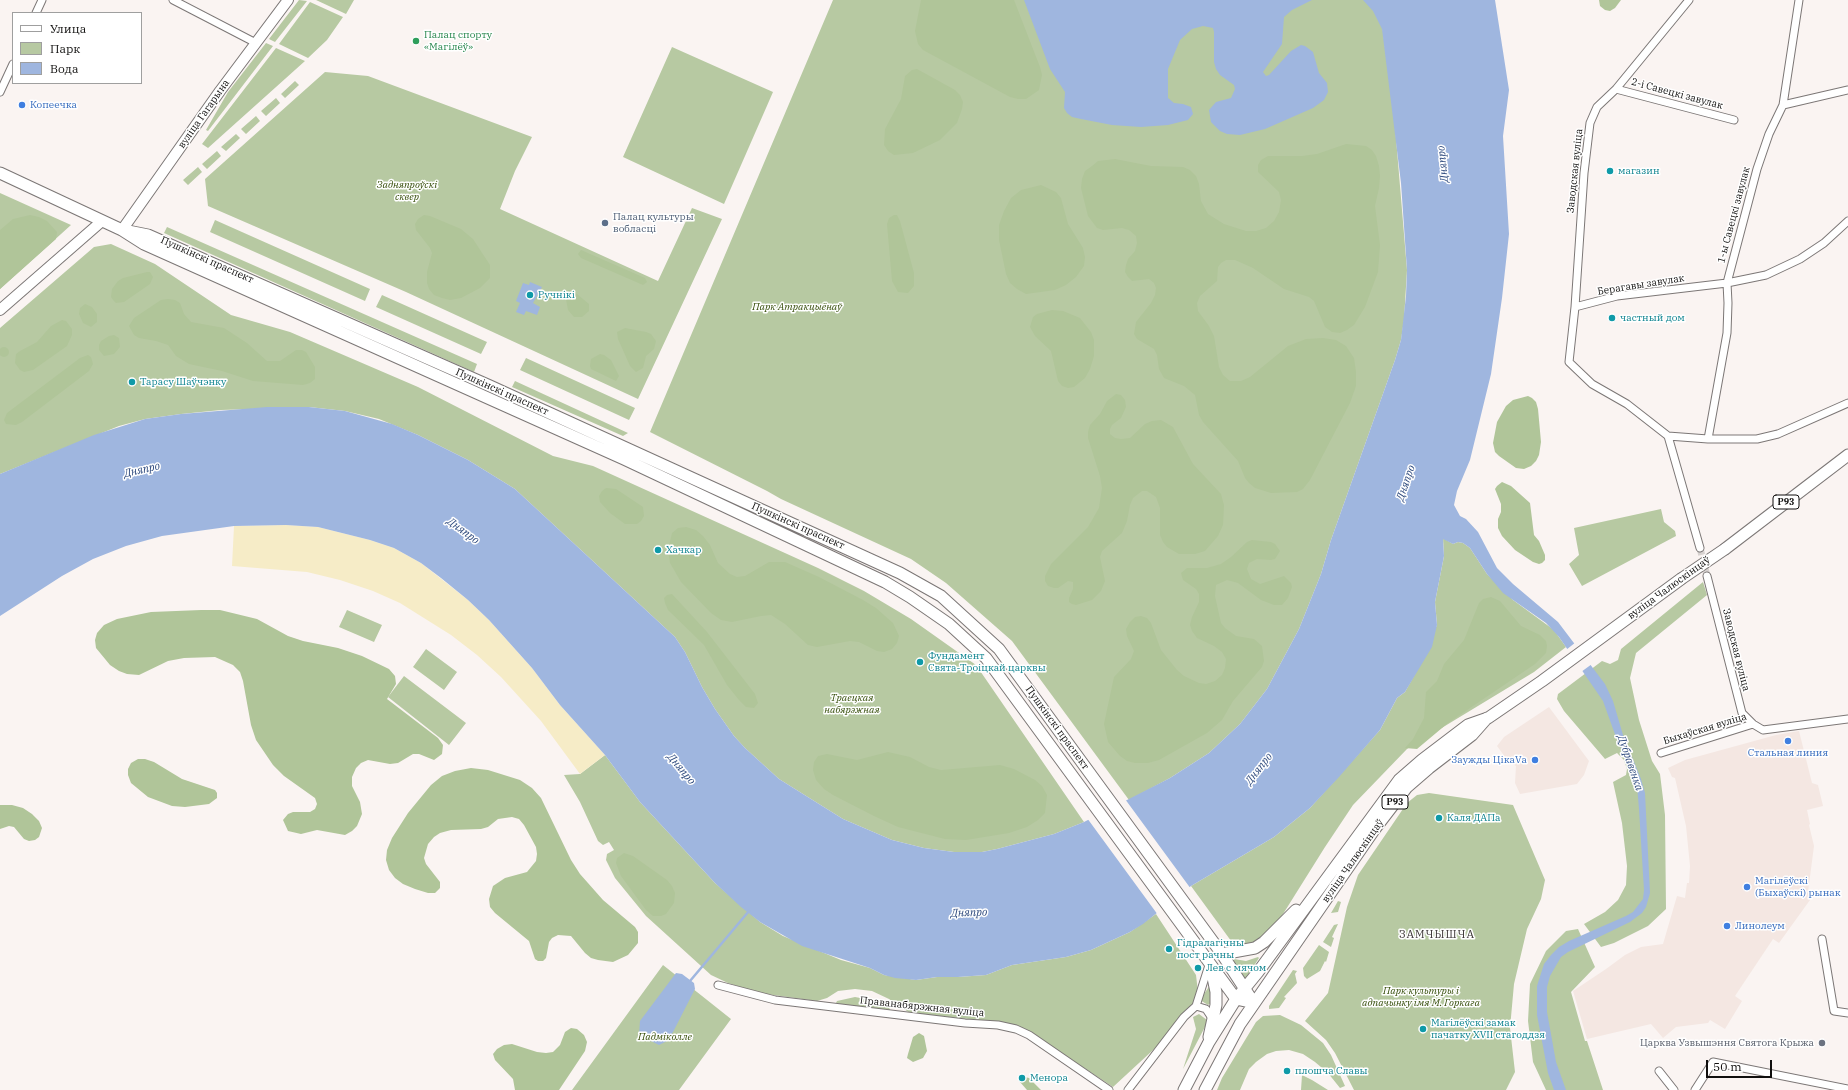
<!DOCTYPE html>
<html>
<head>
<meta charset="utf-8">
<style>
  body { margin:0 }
  #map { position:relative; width:1848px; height:1090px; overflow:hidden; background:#faf4f2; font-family:"IBM Plex Serif",serif }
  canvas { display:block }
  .legend { position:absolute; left:12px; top:12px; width:130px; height:72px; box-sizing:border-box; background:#fff; border:1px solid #9f9f9f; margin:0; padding:5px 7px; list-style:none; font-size:12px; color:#100f0e }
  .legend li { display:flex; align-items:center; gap:8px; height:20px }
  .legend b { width:20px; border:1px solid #9f9f9f }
  .scale { position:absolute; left:1706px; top:1060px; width:66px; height:18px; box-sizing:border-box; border:2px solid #100f0e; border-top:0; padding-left:5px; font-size:12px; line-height:14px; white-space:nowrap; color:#100f0e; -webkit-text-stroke:3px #fff; paint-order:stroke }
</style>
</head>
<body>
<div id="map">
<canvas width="1848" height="1090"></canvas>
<ul class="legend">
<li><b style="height:5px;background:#fff"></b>Улица</li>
<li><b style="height:11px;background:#b7c9a2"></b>Парк</li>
<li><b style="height:11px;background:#9fb6df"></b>Вода</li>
</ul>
<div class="scale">50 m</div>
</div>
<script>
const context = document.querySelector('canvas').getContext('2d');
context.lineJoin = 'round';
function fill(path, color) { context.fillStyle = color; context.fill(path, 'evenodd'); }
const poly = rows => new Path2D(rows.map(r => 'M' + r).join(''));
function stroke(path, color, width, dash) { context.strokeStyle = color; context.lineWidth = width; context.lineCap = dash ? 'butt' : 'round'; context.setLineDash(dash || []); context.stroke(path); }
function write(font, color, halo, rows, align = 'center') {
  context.font = font + ' "IBM Plex Serif",serif'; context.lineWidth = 3; context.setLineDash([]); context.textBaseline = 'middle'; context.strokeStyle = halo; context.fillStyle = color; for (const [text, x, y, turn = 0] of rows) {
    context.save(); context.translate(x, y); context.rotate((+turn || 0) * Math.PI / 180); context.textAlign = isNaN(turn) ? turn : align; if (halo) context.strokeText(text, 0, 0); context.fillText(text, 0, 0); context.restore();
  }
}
fill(poly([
  [1549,707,1589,761,1584,775,1577,784,1520,794,1515,783,1516,766,1508,761,1497,746,1504,737],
  [1799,731,1812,783,1818,785,1823,806,1807,810,1810,824,1809,825,1814,846,1808,892,1810,900,1779,943,1773,939,1735,996,1742,1001,1725,1029,1710,1020,1708,1023,1676,1027,1663,1038,1651,1024,1587,1039,1573,991,1606,969,1625,955,1641,947,1663,944,1677,896,1685,898,1687,883,1689,883,1690,866,1686,826,1675,778,1672,777,1668,768,1685,760,1776,735]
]), '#f4e7e2');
fill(poly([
  [299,0,307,1,275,42,269,39],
  [316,0,354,0,346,14],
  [833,0,1379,0,1395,126,1407,270,1404,320,1401,340,1395,360,1331,540,1321,574,1299,629,1267,689,1240,724,1209,753,1170,778,1129,800,1012,641,946,583,911,559,781,499,767,491,650,432],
  [310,2,343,17,327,40,308,58,279,44],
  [266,43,273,46,208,131,206,130,228,92],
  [672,47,773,92,724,204,623,157],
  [276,48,305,61,208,148,202,144],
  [325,72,368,76,532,137,515,171,500,209,658,281,692,208,722,219,638,399,406,292,208,206,205,179],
  [295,81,299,85,285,98,281,94],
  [276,98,280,103,266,116,261,111],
  [256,116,260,121,246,134,241,129],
  [236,134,240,138,226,151,221,147],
  [217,151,221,156,207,169,202,164],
  [198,167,202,172,188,185,183,180],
  [0,193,71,225,0,289],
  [215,220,370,289,365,301,210,232],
  [167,227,477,364,474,372,164,233],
  [111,244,155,264,231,315,290,332,418,387,553,456,593,466,818,568,864,591,911,619,976,665,1084,822,1054,834,997,849,982,852,954,852,924,848,892,840,843,819,779,779,745,748,734,736,715,709,702,687,685,652,675,637,515,489,468,460,418,435,379,419,345,411,309,407,221,410,181,414,145,419,119,426,0,474,0,328,94,247],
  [382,295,487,342,481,354,376,307],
  [526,358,635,408,629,420,520,370],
  [515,381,628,433,623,436,512,387],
  [1661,509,1664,522,1675,531,1676,536,1582,586,1569,564,1579,555,1574,528],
  [1443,538,1453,544,1458,542,1463,543,1470,548,1487,574,1513,600,1554,630,1566,647,1534,672,1407,749,1353,805,1325,847,1273,930,1261,942,1238,947,1234,945,1191,886,1274,837,1310,808,1380,730,1397,698,1405,692,1415,674,1437,625,1435,602,1444,556],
  [1703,582,1707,595,1636,653,1630,678,1639,720,1652,761,1660,774,1665,815,1666,909,1648,926,1614,943,1601,947,1584,924,1605,912,1618,900,1626,885,1627,866,1622,823,1613,782,1626,775,1627,769,1624,760,1617,753,1605,759,1564,711,1557,699,1558,694,1602,661,1610,664,1618,660,1621,649],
  [347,610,382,625,374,642,339,627],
  [426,649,457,672,444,690,413,667],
  [404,676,466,723,449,745,388,697],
  [605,755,640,802,715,883,760,922,783,936,841,960,870,968,884,975,916,980,937,977,958,977,986,975,1012,965,1066,957,1091,950,1130,932,1156,914,1196,975,1198,992,1193,1005,1165,1039,1113,1087,1034,1035,998,1022,910,1013,889,999,872,991,855,989,838,991,827,998,817,1001,759,993,728,983,711,975,646,916,615,878,606,860,607,854,614,850,609,842,603,845,598,841,580,802,564,775,580,774],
  [1429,793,1513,805,1545,880,1541,899,1527,929,1514,984,1510,1028,1515,1072,1506,1090,1354,1090,1335,1053,1326,1040,1305,1021,1328,993,1347,907,1358,875,1407,803,1417,795],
  [1338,901,1341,902,1338,912,1331,913],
  [1338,924,1332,937,1334,938,1331,947,1323,942,1334,925],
  [1578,929,1595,967,1571,992,1585,1041,1587,1041,1603,1090,1546,1090,1533,1062,1528,1021,1530,984,1546,951,1566,931],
  [1319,945,1329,952,1326,962,1325,961,1320,971,1307,979,1304,976,1303,968],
  [1258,957,1259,958,1246,978,1243,978,1234,962,1234,959,1246,961],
  [663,965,731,1019,679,1090,572,1090],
  [1293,970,1297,971,1295,974,1297,983,1284,997,1286,998,1279,1008,1269,1009,1269,1006],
  [1210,985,1211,1003,1208,1005,1200,1000],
  [855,997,876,1001,884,1004,890,1009,890,1011,835,1005,837,1001],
  [1199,1014,1207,1020,1206,1025,1183,1069,1196,1029,1193,1017],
  [1280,1015,1301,1025,1323,1043,1331,1055,1345,1086,1340,1088,1328,1073,1315,1062,1303,1054,1289,1050,1276,1051,1267,1054,1256,1062,1249,1069,1240,1090,1217,1090,1222,1078,1256,1022,1263,1016],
  [1302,1075,1312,1080,1328,1090,1301,1090]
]), '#b7c9a2');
fill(poly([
  [921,0,1014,0,1040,67,1042,75,1039,90,1026,99,1018,99,1010,97,923,50,918,44,915,31],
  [1599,0,1621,0,1615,8,1610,11,1605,10,1600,6],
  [917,69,955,90,960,95,963,102,962,109,957,123,940,140,913,153,894,155,888,151,884,145,885,129,901,99,905,76,912,70],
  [1346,144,1366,146,1372,150,1376,156,1379,166,1380,176,1379,188,1375,206,1380,245,1378,272,1365,307,1354,325,1347,330,1340,333,1332,332,1325,327,1314,301,1309,297,1284,289,1253,268,1235,260,1226,260,1221,263,1218,267,1217,281,1200,296,1197,303,1198,311,1209,326,1214,336,1219,367,1223,375,1230,381,1241,381,1250,377,1288,346,1306,339,1323,338,1336,340,1346,346,1354,358,1356,372,1356,386,1350,403,1310,480,1303,489,1297,492,1271,493,1255,488,1249,483,1245,478,1238,461,1203,422,1199,415,1195,395,1184,386,1164,378,1159,369,1157,355,1154,349,1137,339,1134,334,1136,322,1151,303,1155,295,1156,288,1154,283,1149,279,1132,281,1128,277,1125,272,1126,265,1128,259,1135,251,1137,243,1136,236,1129,230,1122,228,1103,230,1097,228,1088,216,1081,188,1082,179,1085,171,1092,166,1098,161,1107,160,1115,159,1151,166,1183,167,1190,170,1196,176,1199,184,1201,201,1208,214,1224,224,1246,231,1256,231,1266,228,1274,221,1279,212,1281,200,1279,192,1258,172,1258,165,1261,160,1268,156,1302,156,1317,154],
  [1041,185,1056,192,1061,198,1068,224,1083,248,1085,257,1084,266,1076,277,1066,285,1055,290,1026,294,1017,289,1010,283,1006,274,999,240,999,225,1004,211,1011,198,1021,190],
  [30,215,39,217,47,221,57,232,56,239,0,289,0,230,13,219],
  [424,215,430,216,461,229,473,239,490,265,490,278,480,288,461,298,450,300,442,298,434,295,429,289,427,283,427,272,432,253,430,248,416,230,415,224,418,219],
  [894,215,897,215,900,221,914,273,914,286,908,293,898,292,892,281,887,224,889,218],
  [581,250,645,278,647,282,643,285,581,258,578,254],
  [147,272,150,272,153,277,150,284,124,302,116,303,113,300,111,297,112,289,118,281,123,278],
  [569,290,577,294,589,304,589,311,582,317,574,317,568,310,565,294],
  [168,299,175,300,180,303,184,314,191,322,224,328,247,343,267,361,280,361,296,350,302,350,306,352,315,367,315,379,310,383,303,385,253,381,222,371,189,364,176,356,168,345,156,341,139,338,134,335,129,326,134,318,161,300],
  [85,304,92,307,97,314,97,322,91,327,83,323,79,314,80,308],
  [1052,310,1063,311,1080,318,1091,332,1094,340,1094,356,1090,369,1085,378,1074,387,1068,388,1062,386,1058,381,1051,351,1035,336,1030,327,1033,317,1037,314],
  [62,320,66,321,72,329,72,335,67,346,33,370,24,372,20,370,15,363,16,354,20,351,37,342,51,326],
  [625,328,646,332,651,334,656,341,654,349,646,356,643,368,636,372,630,366,618,339,617,332],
  [114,335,119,338,120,347,114,354,104,356,99,350,99,345,101,341,109,336],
  '-1 352a5 5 0 1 1 10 0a5 5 0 1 1-10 0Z',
  [600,354,604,355,611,360,619,376,616,381,591,369,590,366,591,359],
  [88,355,91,357,93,364,89,371,22,422,16,425,6,424,4,420,7,413,80,358],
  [1116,394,1121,395,1125,400,1126,407,1121,418,1112,425,1110,429,1110,434,1115,438,1121,439,1130,438,1145,424,1152,421,1161,420,1173,427,1193,464,1221,494,1224,505,1223,525,1218,536,1205,551,1195,554,1179,554,1167,547,1163,542,1160,535,1160,508,1156,497,1147,491,1142,491,1133,498,1130,505,1127,521,1122,533,1102,551,1100,557,1105,581,1101,591,1092,600,1076,605,1072,604,1069,602,1069,598,1073,589,1073,582,1068,581,1058,588,1054,588,1048,586,1045,581,1045,576,1051,564,1088,527,1099,508,1102,488,1100,476,1088,438,1088,432,1090,425,1100,414,1107,401],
  [1528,396,1532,398,1536,402,1538,409,1541,442,1539,455,1536,461,1531,466,1524,469,1516,468,1499,456,1495,452,1493,443,1497,422,1506,406,1513,400],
  [1502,482,1511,486,1530,503,1534,535,1539,541,1545,555,1545,560,1542,563,1539,564,1533,562,1515,550,1502,536,1498,528,1498,519,1501,512,1501,504,1495,489,1497,486],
  [606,488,616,489,643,507,644,516,641,521,637,524,625,524,610,513,600,502,599,496,602,491],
  [686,527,696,530,703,536,710,545,718,563,730,574,737,577,745,576,769,562,785,562,819,577,863,600,876,608,893,623,899,636,897,643,892,649,884,652,877,651,859,642,850,641,817,647,808,645,785,624,771,615,761,616,732,622,721,620,711,613,681,582,670,563,668,550,672,533,678,528],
  [1252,540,1271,542,1275,544,1280,551,1275,559,1271,560,1257,559,1249,563,1247,569,1251,579,1260,584,1284,576,1291,583,1292,587,1288,598,1282,605,1274,605,1261,600,1238,583,1227,580,1216,585,1215,596,1221,623,1225,628,1236,636,1254,639,1262,646,1264,661,1262,667,1233,701,1222,720,1207,733,1159,760,1148,763,1135,763,1127,761,1120,756,1108,742,1104,724,1114,677,1131,659,1134,651,1127,636,1126,629,1130,622,1135,617,1141,616,1147,618,1151,623,1161,650,1177,670,1184,676,1199,683,1206,684,1215,681,1222,675,1225,668,1226,659,1222,652,1214,646,1197,638,1192,631,1190,625,1192,617,1199,602,1199,594,1196,589,1183,580,1181,573,1187,568,1207,568,1221,564,1231,557,1247,542],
  [672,594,707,632,755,694,758,703,754,708,746,707,739,700,727,685,704,645,668,610,665,603,664,598,667,595],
  [1491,597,1500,601,1521,626,1540,635,1546,641,1547,646,1546,653,1535,664,1448,723,1417,749,1405,748,1413,739,1424,718,1426,692,1437,681,1444,664,1464,640,1479,603,1483,599],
  [201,610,220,610,257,619,288,636,303,641,338,648,362,656,389,669,395,676,396,684,387,699,438,738,443,745,442,754,434,760,419,754,413,754,398,763,390,764,368,760,361,763,356,768,352,777,352,786,360,802,362,814,357,826,352,831,345,835,317,830,301,834,288,831,283,820,288,814,293,812,310,812,315,809,317,804,315,798,284,776,273,765,256,740,251,725,243,681,240,672,233,665,215,657,184,658,168,661,139,675,127,674,119,671,110,665,96,648,95,640,97,633,104,625,117,619,151,612],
  [888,752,910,757,929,767,941,770,1000,765,1014,769,1035,780,1042,786,1047,795,1045,813,1038,820,1027,827,1009,833,966,840,945,839,898,827,874,816,833,795,824,789,816,780,813,770,814,762,818,756,827,754,857,760],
  [138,759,145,759,154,762,182,779,215,790,217,793,217,798,209,804,185,807,172,806,148,797,131,783,128,775,128,769,131,763],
  [471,768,488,770,520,780,532,788,541,798,571,860,580,874,603,900,635,927,638,932,638,943,628,955,613,962,598,960,591,958,585,953,571,936,558,935,552,938,549,942,546,958,543,961,538,961,535,959,529,941,495,913,490,907,489,899,493,886,505,878,527,872,536,861,537,854,536,847,524,825,519,819,512,817,498,819,488,827,481,829,451,830,440,833,434,837,428,844,424,858,426,864,440,882,440,888,435,893,428,893,415,889,403,884,395,878,389,870,386,860,387,850,392,838,408,813,431,785,442,776,455,771],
  [0,805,12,805,23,808,32,814,39,821,42,828,39,837,35,840,29,841,24,839,14,827,9,826,0,829],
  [624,853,633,856,667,880,672,886,675,893,674,903,666,914,661,916,653,916,646,910,621,876,616,863,617,858],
  [571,1028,577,1029,584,1035,587,1042,585,1051,559,1090,515,1090,513,1079,495,1060,493,1054,497,1049,504,1045,512,1044,537,1052,546,1053,553,1052,560,1045,565,1032],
  [919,1033,924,1036,927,1051,923,1058,913,1062,907,1058,908,1054,913,1037],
  [1025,1077,1029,1078,1041,1090,1027,1090,1020,1082,1020,1080]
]), '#b0c599');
fill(poly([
  [286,525,318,527,370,540,394,548,421,563,468,600,489,620,532,668,560,705,605,755,580,774,541,721,501,677,477,655,451,635,400,603,373,591,340,580,307,572,232,566,234,526]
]), '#f6ecc7');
fill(poly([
  [1024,0,1312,0,1292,10,1284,17,1282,44,1263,72,1266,76,1269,75,1291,51,1301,45,1305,46,1313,52,1319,73,1327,83,1328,92,1324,100,1313,108,1265,129,1240,135,1227,134,1220,131,1211,122,1209,110,1216,102,1231,98,1235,89,1234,85,1220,75,1216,69,1214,62,1214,32,1213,28,1203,26,1192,29,1180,40,1168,69,1168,98,1174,103,1183,104,1191,107,1193,114,1188,120,1168,125,1141,127,1112,125,1081,119,1072,117,1067,113,1064,108,1065,92,1050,69],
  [1363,0,1495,0,1509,90,1503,136,1509,234,1502,298,1491,374,1470,460,1457,491,1454,505,1460,516,1466,519,1478,532,1497,568,1513,584,1558,622,1605,684,1613,701,1623,735,1641,779,1645,793,1650,893,1646,907,1642,913,1630,922,1568,952,1561,957,1550,976,1547,987,1547,1012,1556,1062,1566,1090,1554,1090,1548,1073,1537,1015,1537,986,1544,964,1551,955,1559,947,1569,941,1626,916,1633,912,1643,899,1644,890,1639,809,1637,785,1630,766,1617,740,1603,701,1559,637,1546,623,1503,593,1487,574,1470,548,1463,543,1458,542,1453,544,1443,539,1444,556,1435,602,1437,625,1432,647,1405,692,1397,698,1380,730,1339,777,1310,808,1274,837,1191,886,1143,924,1130,932,1091,950,1066,957,1012,965,986,975,958,977,937,977,916,980,895,978,884,975,870,968,802,946,760,922,741,907,715,883,640,802,605,755,560,705,532,668,489,620,468,600,441,578,421,563,394,548,370,540,318,527,286,525,234,526,162,536,126,546,93,559,62,576,0,616,0,474,94,435,145,419,181,414,267,407,309,407,345,411,392,424,418,435,468,460,515,489,675,637,685,652,702,687,715,709,734,736,745,748,779,779,843,819,892,840,924,848,954,852,982,852,997,849,1054,834,1084,822,1170,778,1209,753,1240,724,1267,689,1299,629,1321,574,1331,540,1395,360,1401,340,1406,296,1407,270,1401,183,1382,29,1373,11],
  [530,282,542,287,533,303,540,307,537,315,526,311,524,315,516,312,520,303,516,301,523,283,529,285],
  [676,973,682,974,694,983,695,989,673,1032,667,1041,659,1045,639,1035,640,1021]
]), '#9fb6df');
fill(poly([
  [1576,642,1592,664,1581,672,1566,650],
  [1125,799,1191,889,1158,915,1087,818]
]), '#faf4f2');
stroke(poly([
  [690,981,749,911]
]), '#9fb6df', 2.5);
stroke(poly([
  [1700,548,1707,576]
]), '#d7d2d0', 7, [7, 3.5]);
const minor = poly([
  [173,0,256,43],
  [36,13,42,0],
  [1616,89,1734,120],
  [0,92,13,64],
  [1783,105,1848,90],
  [1575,307,1584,173,1590,123,1597,107,1616,89,1689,0],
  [1668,436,1627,404,1592,384,1569,362,1575,307,1617,296,1727,283,1766,275,1800,259,1824,243,1848,221],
  [1668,436,1708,439,1757,439,1778,434,1848,403],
  [1668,436,1700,548],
  [1708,439,1727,333,1728,303,1727,283,1757,169,1769,134,1783,105,1799,0],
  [1707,576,1742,713,1753,724,1763,730,1848,719],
  [1661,753,1753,724],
  [1822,939,1834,1011,1848,1013],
  [718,985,775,1000,965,1023,998,1025,1016,1029,1029,1035,1109,1090],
  [1196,1006,1206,1009,1212,1018],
  [1659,1071,1674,1090],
  [1128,1090,1184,1017,1196,1006,1209,965],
  [1695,1090,1713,1062,1848,1089]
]);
const secondary = poly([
  [122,230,220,91,288,0],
  [0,310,102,221]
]);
const primary = poly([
  [0,173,122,230,144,244,624,459,885,582,910,597,949,624,986,658,1236,999,1254,1003],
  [128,231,148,235,490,386,900,573,941,596,999,649,1222,954,1254,1003],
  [1725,549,1848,455],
  [1222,954,1255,948,1264,942,1296,910],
  [1209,1037,1216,1005,1216,992,1211,968],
  [1184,1090,1209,1042,1236,999,1258,972,1399,780,1422,760,1468,725,1488,718,1542,681,1681,579],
  [1205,1090,1240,1024,1374,830,1407,787,1429,768,1472,735,1487,718]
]);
stroke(minor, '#7c7776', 9);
stroke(secondary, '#7c7776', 12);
stroke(primary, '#7c7776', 13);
stroke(minor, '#fff', 7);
stroke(secondary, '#fff', 10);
stroke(primary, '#fff', 11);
const primaryBridge = poly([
  [1681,579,1725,549]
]);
stroke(primaryBridge, '#7c7776', 13, []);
stroke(primaryBridge, '#fff', 11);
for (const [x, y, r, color] of [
  [416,41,4,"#2e9e5b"],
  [22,105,4,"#3f7fe0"],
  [1610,171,4,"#0f9aa8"],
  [605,223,4,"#5c6f8a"],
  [530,295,4,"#0f9aa8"],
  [1612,318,4,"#0f9aa8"],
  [132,382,4,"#0f9aa8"],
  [658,550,4,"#0f9aa8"],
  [920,662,4,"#0f9aa8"],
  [1788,741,4,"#3f7fe0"],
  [1535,760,4,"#3f7fe0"],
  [1439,818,4,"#0f9aa8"],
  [1747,887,4,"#3f7fe0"],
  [1727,926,4,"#3f7fe0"],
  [1169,949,4,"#0f9aa8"],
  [1198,968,4,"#0f9aa8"],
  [1423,1029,4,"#0f9aa8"],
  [1822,1043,4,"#6b7280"],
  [1287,1071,4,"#0f9aa8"],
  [1022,1078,4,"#0f9aa8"]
]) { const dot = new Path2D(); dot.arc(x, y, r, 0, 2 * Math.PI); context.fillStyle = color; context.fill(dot); stroke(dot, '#fff', 1.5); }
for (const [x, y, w] of [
  [1786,502,26],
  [1395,802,26]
]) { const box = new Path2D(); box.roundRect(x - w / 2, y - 7, w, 14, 3); context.fillStyle = '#fff'; context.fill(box); stroke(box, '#100f0e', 1); }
write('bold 9px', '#100f0e', null, [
  ["Р93",1786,502],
  ["Р93",1395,802]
]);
write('10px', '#27864d', '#fff', [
  ["Палац спорту",424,35],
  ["«Магілёў»",424,47]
], 'left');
write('10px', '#100f0e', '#fff', [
  ["2-і Савецкі завулак",1677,94,15],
  ["вуліца Гагарына",204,114,-55],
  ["Заводская вуліца",1575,171,-84],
  ["1-ы Савецкі завулак",1734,215,-75],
  ["Пушкінскі праспект",207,260,24],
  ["Берагавы завулак",1641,285,-9],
  ["Пушкінскі праспект",502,392,24],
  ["Пушкінскі праспект",798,526,24],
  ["вуліца Чалюскінцаў",1669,588,-36],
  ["Заводская вуліца",1736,650,76],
  ["Пушкінскі праспект",1057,728,54],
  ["Быхаўская вуліца",1705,729,-17],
  ["вуліца Чалюскінцаў",1353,861,-55],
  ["Праванабярэжная вуліца",922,1007,6]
]);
write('10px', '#366cbe', '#fff', [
  ["Копеечка",30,105],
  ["Стальная линия",1788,753,"center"],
  ["Заужды ЦікаVа",1527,760,"right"],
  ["Магілёўскі",1755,881],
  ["(Быхаўскі) рынак",1755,893],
  ["Линолеум",1735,926]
], 'left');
write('10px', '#0d838f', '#fff', [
  ["магазин",1618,171],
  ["Ручнікі",538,295],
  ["частный дом",1620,318],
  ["Тарасу Шаўчэнку",140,382],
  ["Хачкар",666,550],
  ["Фундамент",928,656],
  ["Свята-Троіцкай царквы",928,668],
  ["Каля ДАПа",1447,818],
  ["Гідралагічны",1177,943],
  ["пост рачны",1177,955],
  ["Лев с мячом",1206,968],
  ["Магілёўскі замак",1431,1023],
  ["пачатку XVII стагоддзя",1431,1035],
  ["плошча Славы",1295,1071],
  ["Менора",1030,1078]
], 'left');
write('italic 10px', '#354d09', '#fff', [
  ["Задняпроўскі",407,185],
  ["сквер",407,197],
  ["Парк Атракцыёнаў",797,307],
  ["Траецкая",852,698],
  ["набярэжная",852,710],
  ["Парк культуры і",1421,991],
  ["адпачынку імя М. Горкага",1421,1003],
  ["Падміколле",665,1037]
]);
write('10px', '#4e5e75', '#fff', [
  ["Палац культуры",613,217],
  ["вобласці",613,229]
], 'left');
write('10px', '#5b616d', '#fff', [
  ["Царква Узвышэння Святога Крыжа",1814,1043]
], 'right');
write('italic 11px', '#2d497d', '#fff', [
  ["Дняпро",1443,164,-96],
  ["Дняпро",142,470,-13],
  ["Дняпро",1406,483,-71],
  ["Дняпро",463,531,36],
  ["Дубравенка",1630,763,71],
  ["Дняпро",681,769,50],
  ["Дняпро",1259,769,-52],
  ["Дняпро",969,913,-2]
]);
context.letterSpacing = '1px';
write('11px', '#3a3534', '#fff', [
  ["ЗАМЧЫШЧА",1437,935]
]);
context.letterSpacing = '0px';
</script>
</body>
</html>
